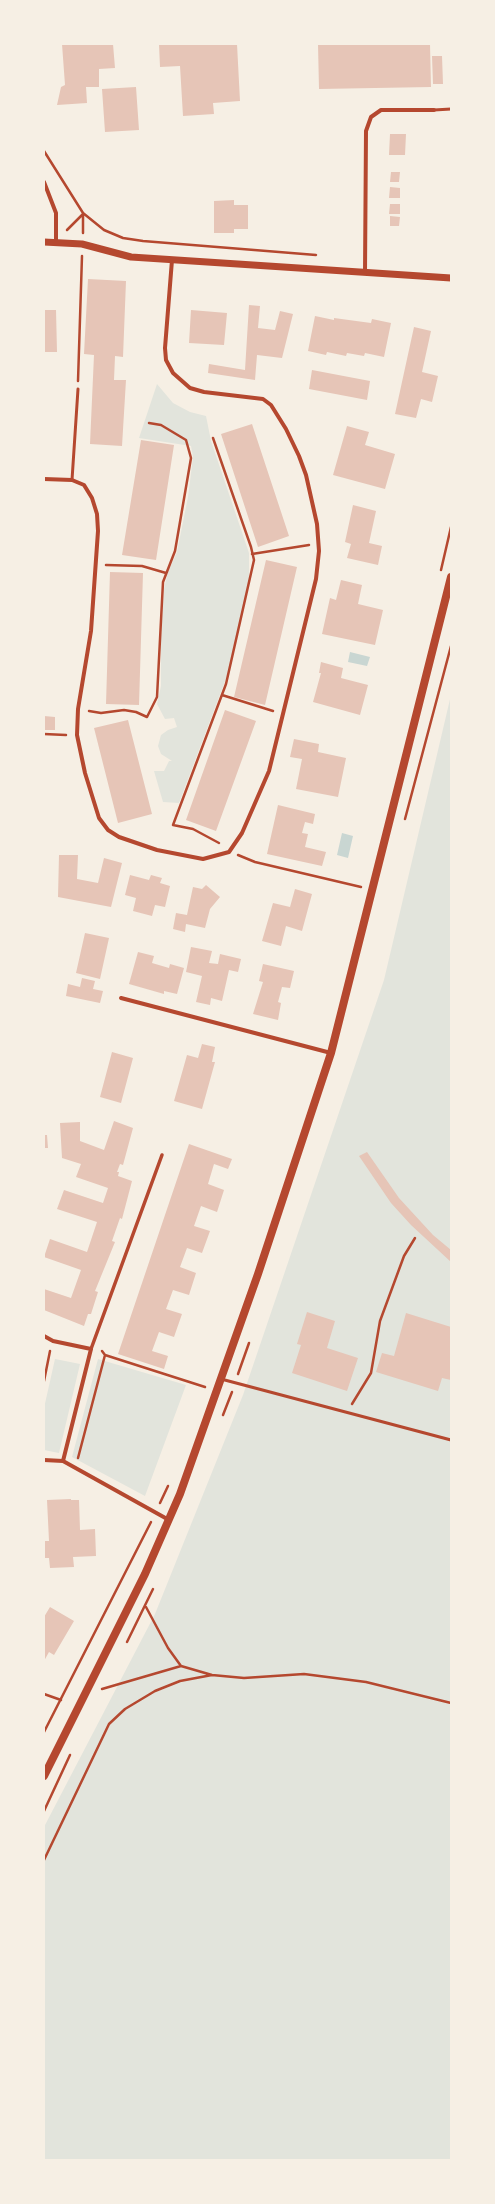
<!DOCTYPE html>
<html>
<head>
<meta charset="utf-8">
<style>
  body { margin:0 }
  #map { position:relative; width:495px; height:2204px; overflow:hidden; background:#f6efe4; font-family:Lato,sans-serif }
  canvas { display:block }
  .frame { position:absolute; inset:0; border:45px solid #f6efe4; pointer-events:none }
</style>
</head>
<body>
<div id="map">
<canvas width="495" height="2204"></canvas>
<div class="frame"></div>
</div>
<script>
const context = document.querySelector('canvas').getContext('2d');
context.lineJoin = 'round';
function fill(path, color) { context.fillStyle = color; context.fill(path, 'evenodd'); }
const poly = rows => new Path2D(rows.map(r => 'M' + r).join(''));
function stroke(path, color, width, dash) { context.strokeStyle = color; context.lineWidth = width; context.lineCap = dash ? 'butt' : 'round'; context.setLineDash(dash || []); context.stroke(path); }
fill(poly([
  [157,384,173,403,190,412,206,416,211,441,249,553,249,581,227,676,179,803,163,802,154,771,164,771,169,761,172,761,161,754,158,746,161,735,168,730,177,727,174,718,165,719,157,704,161,686,161,636,164,589,168,572,177,552,188,497,193,457,191,446,139,438],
  [451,695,451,2160,44,2160,44,1827,155,1614,243,1395,384,980],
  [55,1359,80,1364,59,1453,44,1450,44,1408],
  [98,1359,186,1385,145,1496,72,1457]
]), '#e2e4dc');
fill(poly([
  [350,652,370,657,367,666,348,662],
  [342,833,353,836,348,858,337,855]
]), '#c9d6d2');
fill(poly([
  [62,44,113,44,115,68,99,69,99,87,86,87,87,103,57,105,61,87,65,85],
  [159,44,237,44,240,101,213,103,214,114,183,116,180,66,160,67],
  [318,44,430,44,431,87,319,89],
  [432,56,442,56,443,84,433,84],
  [136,87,139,130,105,132,102,89],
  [390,134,406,134,405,155,389,155],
  [391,172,400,172,399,182,390,182],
  [390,187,400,188,400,198,389,198],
  [234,200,234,205,248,205,248,229,234,229,234,233,214,233,214,201],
  [390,204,400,204,400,214,389,214],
  [390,216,400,217,399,226,390,226],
  [88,279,126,281,123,357,115,356,114,380,126,380,122,446,90,444,94,355,84,354],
  [249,305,260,306,258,328,275,330,280,311,293,314,282,358,257,355,255,380,208,373,209,364,245,370],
  [44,310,56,310,57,352,44,352],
  [191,310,227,313,224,345,189,343],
  [315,316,334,320,334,318,371,323,372,319,391,323,384,357,365,353,364,356,347,353,346,356,327,352,326,355,308,351],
  [414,327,431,331,422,372,438,376,432,402,421,399,416,418,395,414],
  [312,370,370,381,367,400,309,389],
  [252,424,289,536,258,547,221,434],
  [347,426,369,432,365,445,395,454,385,489,333,475],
  [141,440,174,445,156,560,122,555],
  [353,505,376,511,369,543,382,546,378,565,347,558,351,544,345,542],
  [266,560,297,567,265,705,234,697],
  [110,572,143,573,139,705,106,704],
  [341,580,362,585,358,604,383,610,375,645,322,634,330,598,336,600],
  [321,662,343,668,341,678,368,685,360,715,313,702,321,673,319,673],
  [225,710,256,721,216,831,186,820],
  [44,716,55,717,55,730,44,730],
  [128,720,152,814,118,823,94,728],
  [294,739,319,744,318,752,346,758,338,797,296,789,302,759,290,757],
  [278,805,315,814,313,824,305,822,302,833,308,834,305,847,326,852,322,866,267,854],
  [59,855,78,855,77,879,98,883,104,858,122,863,111,907,58,897],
  [130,875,149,880,151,875,162,878,160,883,170,886,165,907,155,905,152,916,133,911,136,898,125,895],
  [206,885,220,897,210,909,205,928,186,924,185,932,173,929,176,913,187,915,193,887,202,889],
  [295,889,312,894,302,931,286,926,281,946,262,941,273,903,290,907],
  [85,933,109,938,100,979,76,973],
  [191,947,212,951,209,963,218,964,220,954,241,959,238,972,229,970,222,1001,211,998,210,1005,196,1002,202,976,186,972],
  [138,952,154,956,152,963,169,968,170,964,184,968,177,994,164,991,164,994,129,984],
  [263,964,294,971,290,988,282,987,278,1002,281,1003,278,1020,253,1014,263,982,259,981],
  [82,978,95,981,93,989,103,991,100,1003,66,996,68,984,80,987],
  [202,1044,215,1047,212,1062,215,1062,202,1109,174,1101,187,1055,198,1058],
  [112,1052,133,1058,121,1103,100,1097],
  [114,1121,133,1128,123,1165,120,1164,117,1172,119,1172,118,1176,132,1181,122,1219,120,1218,112,1241,115,1242,95,1291,98,1292,91,1314,88,1314,84,1326,44,1310,44,1289,71,1298,81,1270,44,1257,50,1239,87,1252,97,1222,57,1209,64,1190,103,1203,108,1188,76,1177,81,1164,62,1158,60,1123,80,1122,80,1141,104,1150],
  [44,1135,47,1135,48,1148,44,1148],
  [189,1144,232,1159,228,1169,214,1164,208,1184,224,1190,217,1212,201,1206,194,1226,210,1231,202,1253,187,1248,180,1267,196,1273,189,1295,173,1290,166,1309,182,1314,174,1337,159,1332,152,1351,168,1356,164,1369,118,1354],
  [367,1152,399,1198,433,1235,451,1250,451,1262,411,1225,391,1203,359,1156],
  [307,1312,335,1321,327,1348,358,1358,347,1391,292,1373,301,1345,297,1344],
  [406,1313,451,1327,451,1380,442,1378,438,1391,376,1372,382,1353,394,1356],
  [71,1499,71,1500,79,1500,80,1530,95,1529,96,1556,73,1557,74,1567,50,1568,49,1558,44,1558,44,1541,49,1541,47,1500],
  [50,1607,74,1621,54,1655,49,1652,44,1661,44,1617]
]), '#e6c5b7');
stroke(poly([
  [44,151,83,213,104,230,123,238,143,241,316,255],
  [67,230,83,214],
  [83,233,83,214],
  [78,381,82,256],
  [213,438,251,547,254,560,226,684,173,825,193,829,219,843],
  [252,554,309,545],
  [106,565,142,566,166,573],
  [441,570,451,527],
  [222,695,273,711],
  [89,711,101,713,124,710,136,712,147,717,157,697,163,582,175,551,191,458,186,440,161,425,149,423],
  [44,734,66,735],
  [405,819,451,646],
  [238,855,255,862,361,887],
  [105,1355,205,1387],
  [238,1374,249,1343],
  [44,1381,50,1351],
  [352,1404,371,1373,380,1321,404,1256,415,1238],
  [223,1415,232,1392],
  [78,1458,105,1355,102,1351],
  [160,1503,168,1486],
  [127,1642,153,1589],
  [181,1666,212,1675,244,1678,304,1674,366,1682,451,1703],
  [102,1689,181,1666,168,1648,146,1607],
  [44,1694,61,1700],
  [44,1732,151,1522],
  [44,1811,70,1755],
  [44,1860,109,1724,125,1709,155,1691,180,1681,212,1675]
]), '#b5482f', 2.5);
stroke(poly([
  [434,110,451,109],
  [72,480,78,389],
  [221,1379,451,1440]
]), '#b5482f', 3);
stroke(poly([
  [91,1349,162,1155]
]), '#b5482f', 3.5);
stroke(poly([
  [44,182,56,213,56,242],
  [365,272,366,131,371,117,381,110,434,110],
  [44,479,72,480,84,485,92,498,97,514,98,531,91,631,78,709,77,735,85,773,99,818,108,830,119,837,157,850,203,859,229,852,242,833,269,771,316,579,319,551,317,524,306,475,299,456,286,429,271,405,263,399,204,392,190,388,173,373,166,360,165,348,172,260],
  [121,998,331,1053],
  [44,1336,53,1341,91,1349,63,1461],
  [44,1460,63,1461,169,1520]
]), '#b5482f', 4);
stroke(poly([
  [44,242,82,244,131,257,451,278]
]), '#b5482f', 7);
stroke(poly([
  [44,1776,145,1574,180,1494,258,1274,331,1053,451,577]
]), '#b5482f', 8);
</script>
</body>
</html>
